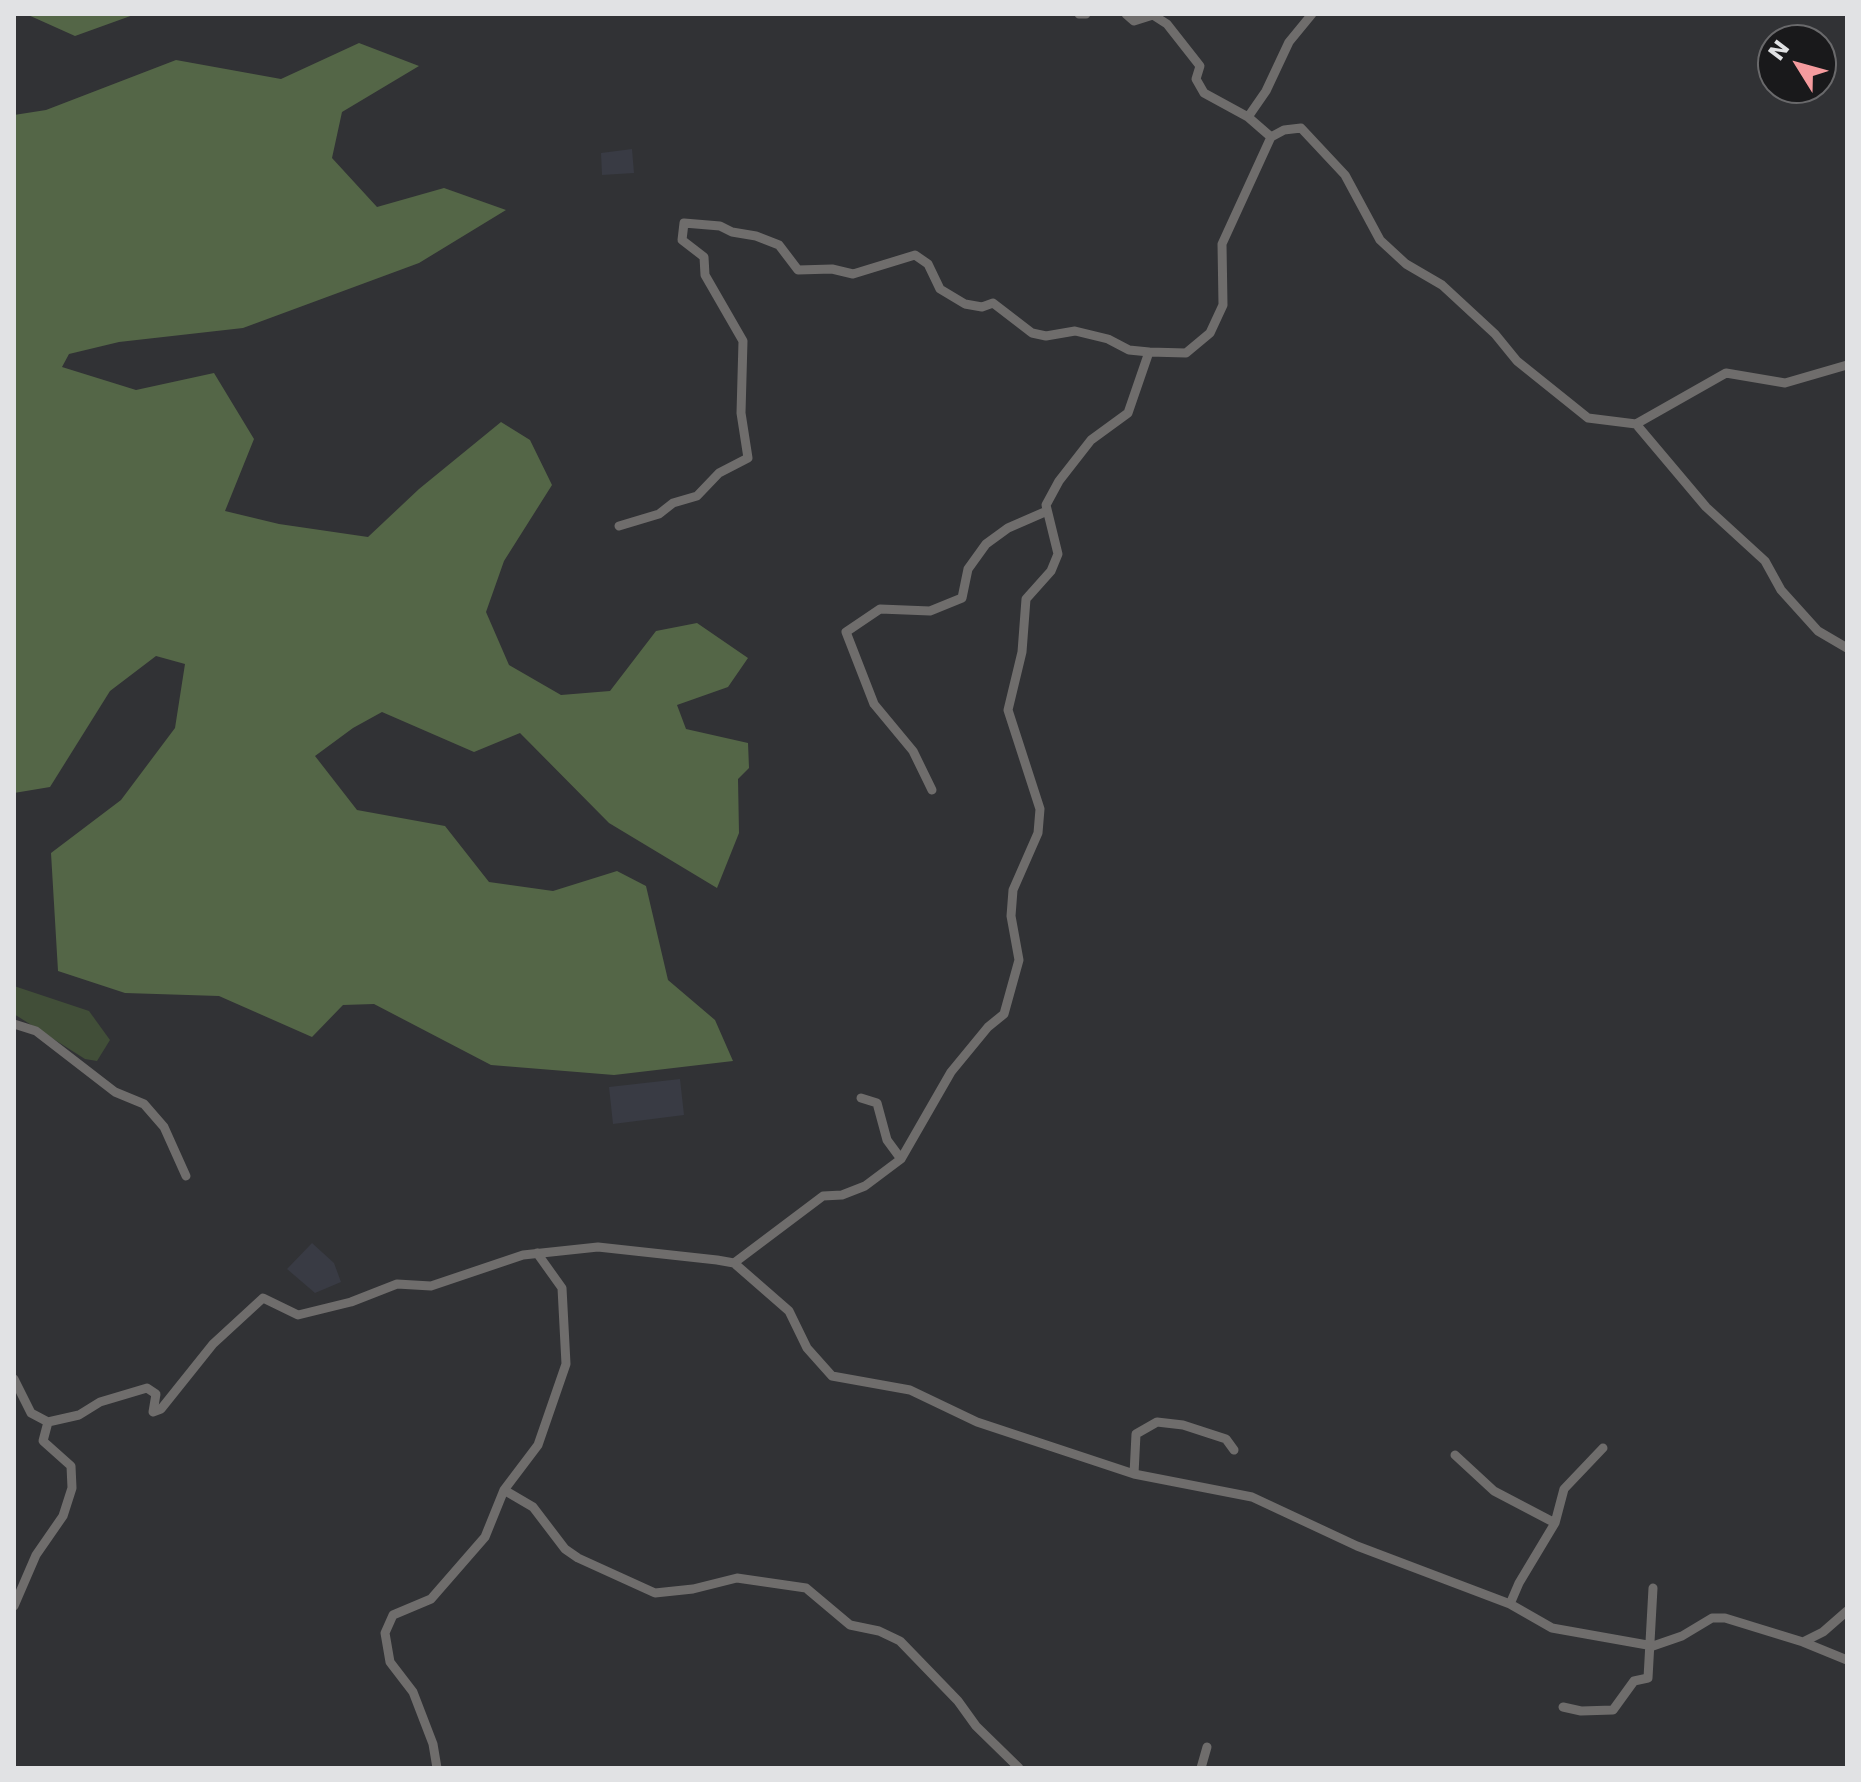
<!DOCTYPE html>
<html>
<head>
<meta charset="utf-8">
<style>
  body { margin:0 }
  #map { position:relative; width:1861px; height:1782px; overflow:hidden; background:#313235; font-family:"DejaVu Sans",sans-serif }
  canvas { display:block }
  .frame { position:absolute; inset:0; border:16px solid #e1e2e4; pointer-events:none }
  .north { position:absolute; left:1757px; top:24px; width:80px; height:80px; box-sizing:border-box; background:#19191b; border:2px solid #69696b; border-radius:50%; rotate:307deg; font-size:22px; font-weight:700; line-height:32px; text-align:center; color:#e1e2e4 }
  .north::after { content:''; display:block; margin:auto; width:28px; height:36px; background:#f59b9e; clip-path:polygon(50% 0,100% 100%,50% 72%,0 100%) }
</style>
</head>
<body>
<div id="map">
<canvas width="1861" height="1782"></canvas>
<div class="frame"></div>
<div class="north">N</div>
</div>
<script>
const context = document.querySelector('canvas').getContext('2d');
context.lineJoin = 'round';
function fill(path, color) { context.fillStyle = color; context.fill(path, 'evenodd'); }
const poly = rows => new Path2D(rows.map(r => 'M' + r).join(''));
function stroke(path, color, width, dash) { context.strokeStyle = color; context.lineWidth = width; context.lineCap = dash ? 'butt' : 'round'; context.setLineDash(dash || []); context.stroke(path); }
fill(poly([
  [632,149,634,173,602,175,601,153],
  [680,1079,684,1115,613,1124,609,1087],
  [312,1243,334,1263,341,1282,315,1293,287,1269]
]), '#393b44');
fill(poly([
  [14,986,89,1011,110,1040,97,1061,85,1059,14,1014]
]), '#414e38');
fill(poly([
  [26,14,136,14,75,36],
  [359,43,419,66,342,112,332,158,377,207,444,188,506,210,419,263,243,328,119,342,69,354,62,367,136,390,214,373,254,439,225,511,279,524,368,537,419,489,501,422,530,440,552,485,504,561,486,612,509,665,561,695,610,691,656,631,697,623,748,658,728,687,677,705,686,729,748,743,749,768,738,779,739,833,717,888,609,823,520,733,474,752,382,712,353,728,315,756,357,810,445,826,489,882,553,891,617,871,646,886,668,980,715,1020,733,1061,614,1075,491,1065,374,1004,343,1005,312,1037,219,996,125,993,58,971,51,853,121,800,175,728,185,664,156,656,110,691,50,787,14,793,14,115,46,110,176,60,281,79]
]), '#546647');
stroke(poly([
  [1079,14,1086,14],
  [1126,14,1134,21,1153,15,1167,24,1200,66,1196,79,1204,93,1248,117],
  [1271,137,1248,117,1266,91,1289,42,1312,14],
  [1636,424,1706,507,1765,561,1781,590,1818,631,1847,648],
  [619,526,659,514,673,503,697,496,719,473,748,458,741,413,743,341,705,275,704,257,682,240,684,223,720,226,732,232,756,236,779,245,798,270,832,269,853,274,915,255,928,264,940,289,965,304,982,307,993,303,1032,333,1046,336,1075,331,1108,339,1129,350,1149,352],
  [932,790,913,751,874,704,846,632,880,609,930,611,962,598,968,569,986,544,1008,528,1047,511],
  [14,1024,36,1031,115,1092,144,1104,164,1127,186,1176],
  [861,1098,877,1103,887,1140,901,1159],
  [734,1263,823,1196,842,1195,865,1186,901,1159,951,1072,988,1027,1004,1014,1019,960,1011,916,1013,890,1038,833,1040,809,1008,710,1022,652,1026,599,1051,571,1058,554,1046,505,1059,481,1091,440,1128,413,1149,352,1186,353,1210,333,1223,305,1222,244,1271,137,1284,130,1301,128,1345,175,1380,240,1406,264,1442,285,1495,334,1517,361,1588,418,1636,424,1726,373,1785,383,1847,365],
  [14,1379,31,1413,48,1422,79,1415,100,1402,147,1388,156,1394,153,1412,161,1409,213,1344,263,1298,298,1315,351,1302,397,1284,431,1286,523,1255,598,1247,717,1260,734,1263,789,1311,807,1348,832,1376,910,1390,977,1422,1134,1474,1252,1497,1357,1546,1510,1604,1552,1628,1653,1646,1682,1636,1712,1618,1725,1618,1803,1642,1823,1632,1847,1611],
  [1455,1455,1494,1491,1555,1523,1519,1583,1510,1604],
  [1134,1474,1136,1434,1157,1422,1183,1425,1226,1439,1234,1450],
  [504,1490,533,1507,565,1549,578,1558,655,1593,693,1589,737,1578,806,1588,850,1625,879,1631,900,1641,958,1701,976,1726,1019,1768],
  [1555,1523,1564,1489,1603,1448],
  [14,1606,36,1555,63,1516,72,1488,71,1466,43,1441,48,1422],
  [1803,1642,1847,1660],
  [1563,1707,1581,1711,1613,1710,1634,1681,1648,1678,1653,1588],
  [437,1768,433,1744,413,1692,390,1662,385,1633,393,1615,431,1599,485,1537,504,1490,538,1445,566,1364,562,1288,537,1253],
  [1201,1768,1207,1747]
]), '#6f6d6c', 9);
</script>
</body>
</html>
